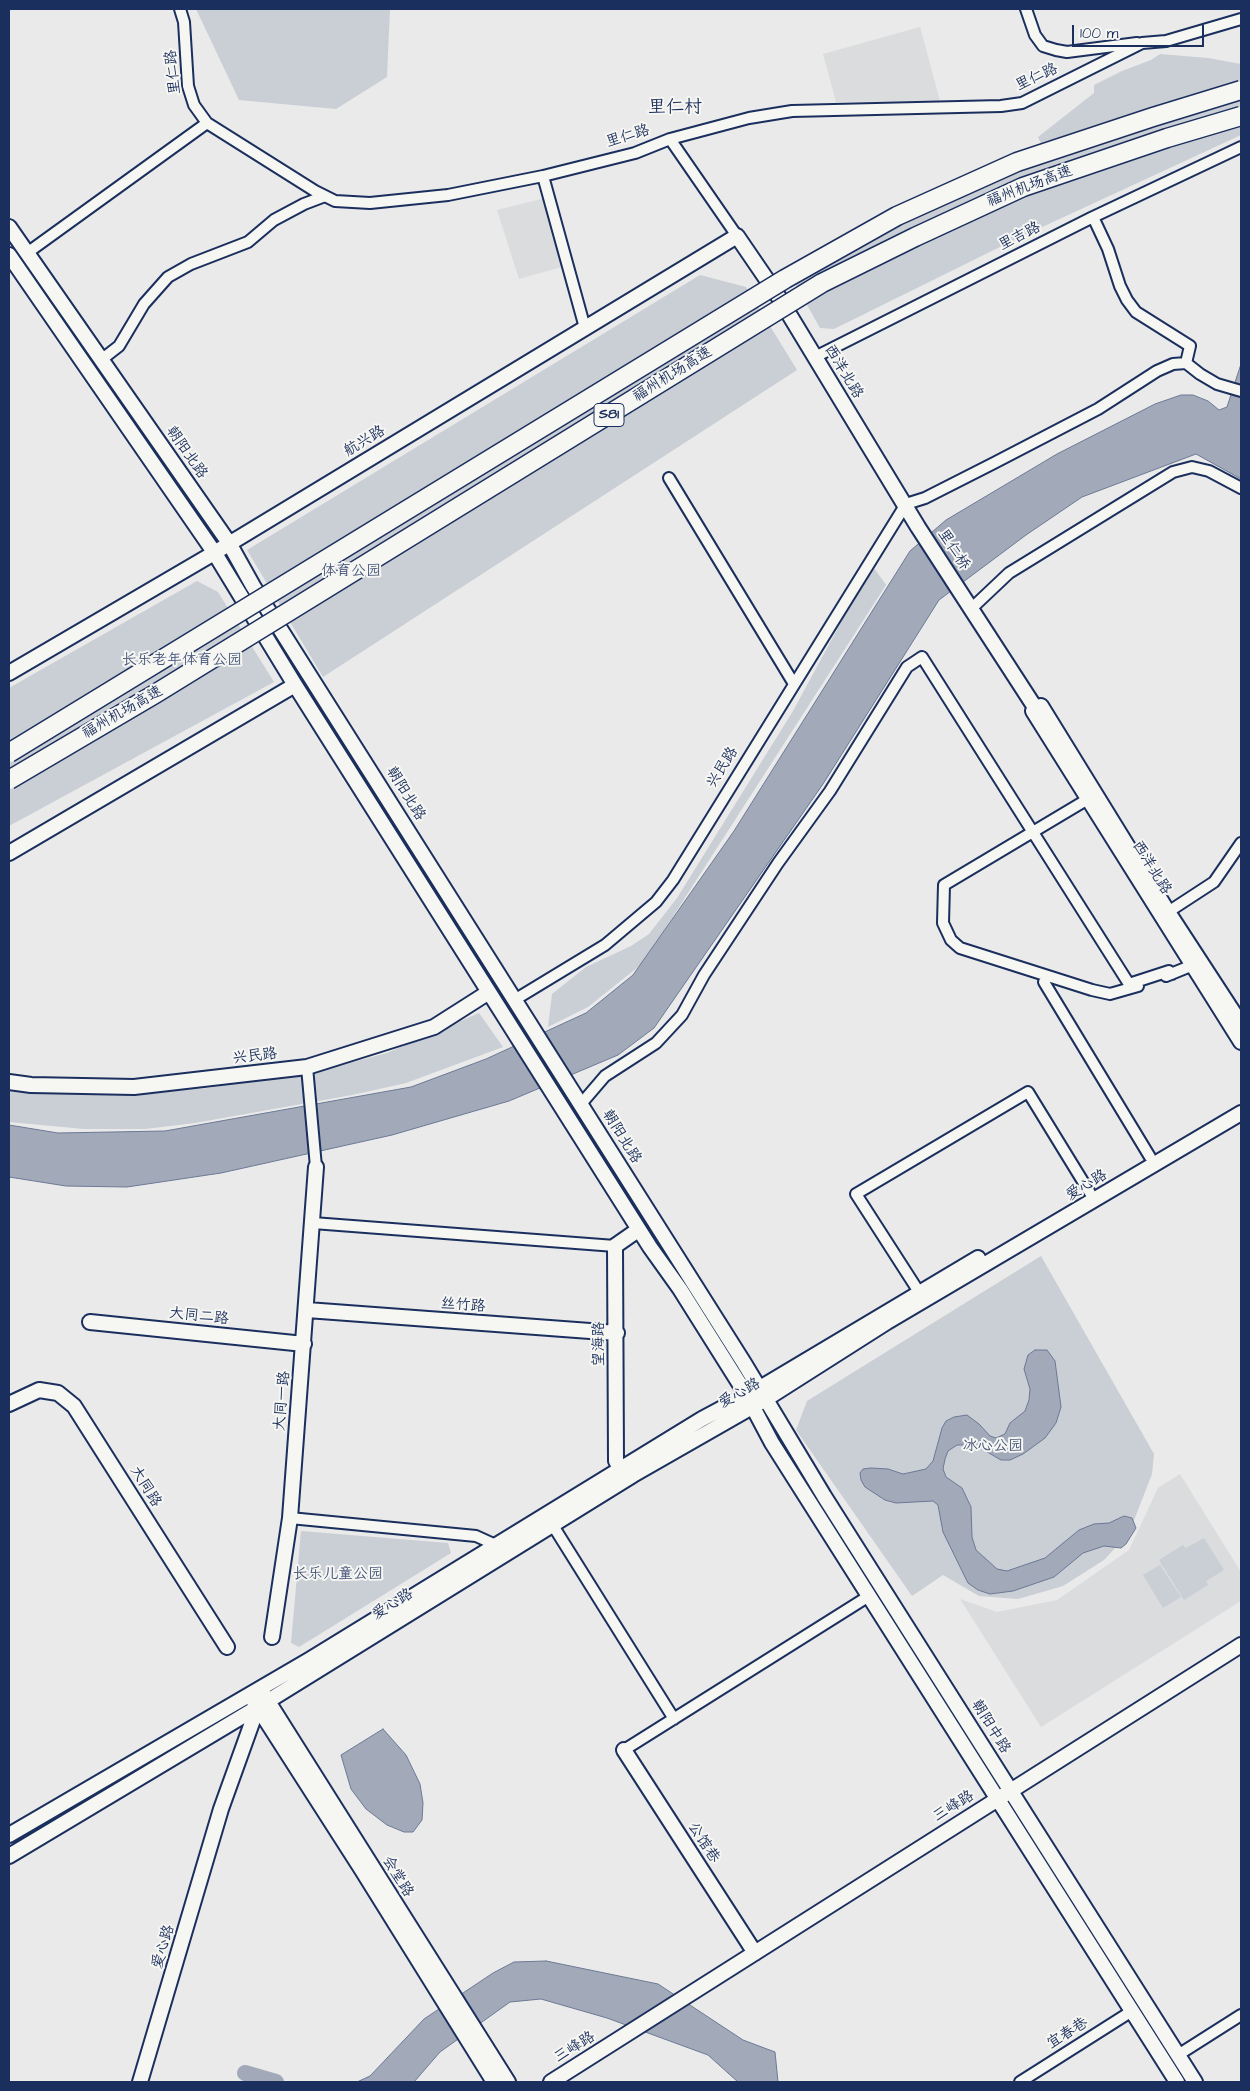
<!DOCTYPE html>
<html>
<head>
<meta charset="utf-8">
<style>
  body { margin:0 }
  #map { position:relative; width:1250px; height:2091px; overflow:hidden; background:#e9eae9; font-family:"Architects Daughter",sans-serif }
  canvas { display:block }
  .frame { position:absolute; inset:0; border:10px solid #1b2f5e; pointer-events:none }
  .scale { position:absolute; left:1072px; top:25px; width:132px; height:22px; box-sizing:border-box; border:2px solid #1b2f5e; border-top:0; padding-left:6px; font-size:15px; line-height:18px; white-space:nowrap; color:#1b2f5e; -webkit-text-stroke:4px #f6f6f2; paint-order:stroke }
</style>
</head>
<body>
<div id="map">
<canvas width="1250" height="2091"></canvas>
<div class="frame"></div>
<div class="scale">100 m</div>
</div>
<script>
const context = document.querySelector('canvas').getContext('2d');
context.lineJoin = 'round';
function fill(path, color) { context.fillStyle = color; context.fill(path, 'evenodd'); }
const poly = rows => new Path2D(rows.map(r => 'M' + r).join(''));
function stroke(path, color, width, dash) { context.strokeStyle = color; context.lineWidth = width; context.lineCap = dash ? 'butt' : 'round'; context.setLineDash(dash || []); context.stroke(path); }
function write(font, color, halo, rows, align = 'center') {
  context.font = font + ' "Architects Daughter","LXGW WenKai TC",sans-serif'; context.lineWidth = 4; context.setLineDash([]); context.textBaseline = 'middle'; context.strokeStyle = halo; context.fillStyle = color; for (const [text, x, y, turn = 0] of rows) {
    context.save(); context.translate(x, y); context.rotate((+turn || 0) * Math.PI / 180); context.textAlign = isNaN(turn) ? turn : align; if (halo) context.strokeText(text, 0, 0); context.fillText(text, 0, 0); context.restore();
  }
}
fill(poly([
  [920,27,940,101,836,102,823,54],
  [545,198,565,266,519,279,497,210],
  [1180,1474,1241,1572,1241,1601,1041,1727,960,1599,997,1612,1057,1600,1129,1550,1158,1488]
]), '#dadcde');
fill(poly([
  [196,9,390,9,387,77,336,109,239,100],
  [1160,54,1208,58,1241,64,1241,135,1012,241,834,329,820,328,792,278,888,226,1046,155,1038,137,1094,93,1094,85,1122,71,1151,60],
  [700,275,746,287,797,370,323,677,247,550],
  [872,565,886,585,643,963,588,1007,548,1027,552,994,586,967,631,946,649,934,677,898,793,711],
  [197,581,218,592,274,682,9,826,9,688],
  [479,1013,503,1047,406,1083,352,1095,195,1123,145,1129,84,1129,9,1122,9,1091,143,1093,209,1088,281,1075,320,1071,387,1053],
  [1041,1256,1154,1454,1152,1474,1129,1533,1104,1560,1063,1586,1018,1599,979,1596,943,1575,912,1596,796,1430,807,1401],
  [301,1531,448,1543,451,1553,299,1647,291,1643],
  [1204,1538,1224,1570,1206,1581,1208,1585,1184,1600,1159,1560,1183,1545,1187,1550,1186,1548],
  [1160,1565,1181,1597,1163,1608,1143,1575]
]), '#caced5');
const water = poly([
  [1241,364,1241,479,1196,454,1082,497,1026,535,939,600,823,784,654,1028,618,1055,509,1101,392,1135,221,1173,127,1187,66,1186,9,1177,9,1125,58,1133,165,1131,411,1087,486,1059,586,1013,633,975,734,831,910,551,946,520,1057,454,1155,404,1181,395,1193,395,1208,401,1219,410,1227,407,1241,364],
  [1035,1350,1047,1350,1055,1361,1061,1407,1056,1423,1045,1438,1023,1454,1010,1460,1001,1460,977,1446,968,1445,957,1445,948,1451,945,1459,943,1469,946,1477,962,1488,971,1507,972,1537,976,1550,997,1569,1007,1571,1045,1558,1079,1530,1094,1524,1109,1523,1124,1516,1132,1518,1136,1528,1126,1544,1121,1548,1104,1546,1083,1553,1054,1577,1013,1591,990,1594,978,1590,968,1583,965,1577,943,1532,938,1505,933,1501,896,1503,885,1500,865,1487,861,1480,860,1473,863,1469,871,1468,888,1469,903,1474,926,1469,933,1461,942,1428,946,1421,954,1417,967,1415,979,1424,990,1436,996,1438,1005,1434,1010,1423,1025,1411,1029,1400,1030,1389,1024,1369,1028,1355,1035,1350],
  [383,1729,406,1755,420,1784,423,1803,422,1820,413,1832,404,1832,387,1825,366,1809,351,1789,341,1755,383,1729],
  [546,1961,658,1984,743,2040,775,2052,778,2082,738,2082,708,2055,607,2018,541,1999,510,2002,440,2052,414,2082,357,2082,370,2076,424,2019,493,1973,514,1962,546,1961]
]);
fill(water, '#a2aaba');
stroke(water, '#6c7995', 1);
stroke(poly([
  [245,2073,276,2082]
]), '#a2aaba', 16);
const street = poly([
  [180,9,184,22,188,86,194,105,207,123,315,191,335,201,370,203,448,195,543,176,635,153,670,139,749,118,792,111,1001,106,1022,103,1142,43,1166,41,1241,19],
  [1026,9,1035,35,1043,46,1056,50,1067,52,1137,43],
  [670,139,737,236],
  [543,176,585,328],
  [1093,217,1108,249,1120,286,1127,300,1136,312,1190,346,1186,363],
  [27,253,207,123],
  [815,357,1093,217,1241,147],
  [101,360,119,346,144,304,168,277,191,264,248,242,274,220,304,204,325,196],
  [669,478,794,684],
  [972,608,1009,573,1173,472,1192,467,1209,471,1241,488],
  [1088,799,944,885,943,923,951,940,960,948,1092,990,1110,994,1138,986],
  [1168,912,1214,882,1241,843],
  [1166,976,1193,965],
  [1044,982,1150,1157],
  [516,999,605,945,656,902,673,880,906,504,925,498,994,463,1098,409,1157,371,1173,364,1186,363,1200,374,1217,384,1241,391],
  [307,1067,316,1167],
  [581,1104,605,1076,656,1043,682,1015,704,975,778,863,830,791,907,667,922,657,1129,984,1169,971,1172,974],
  [313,1223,615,1246],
  [919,1292,856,1194,1028,1092,1090,1193],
  [290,1518,476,1536,498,1546],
  [552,1524,674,1719],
  [624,1750,869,1596],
  [1178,2055,1241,2015],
  [1020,2082,1132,2011]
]);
const secondary = poly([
  [9,227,229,543,253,586,744,1363,824,1496,1195,2082],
  [9,255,214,552,295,685,650,1247,680,1289,746,1394,772,1443,1177,2082],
  [9,673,209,556,737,236,778,296,918,527,1036,709],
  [9,853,295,685],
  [1241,1024,1168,912,1041,706,1033,711,1241,1042],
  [9,1082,31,1085,134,1087,307,1067,434,1027,489,992],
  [307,1310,617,1333],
  [90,1322,304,1344],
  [9,1404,39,1390,58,1393,74,1406,227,1647],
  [621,1469,616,1461,615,1246,638,1230],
  [272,1637,290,1518,316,1167],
  [264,1695,508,2082],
  [253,1700,362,1870,494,2082],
  [624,1750,755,1953],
  [9,1835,309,1660,702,1419,760,1388,978,1258],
  [9,1856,268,1701,633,1475,766,1399,887,1322,1241,1113],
  [140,2082,221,1809,258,1706],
  [551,2082,1241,1645]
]);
stroke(street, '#1b2f5e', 14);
stroke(secondary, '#1b2f5e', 18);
stroke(street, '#f6f6f2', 10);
stroke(secondary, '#f6f6f2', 14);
const highwayBridge = poly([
  [9,753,785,279,897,216,1017,162,1153,117,1241,90],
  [9,780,155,694,822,283,915,237,1023,187,1167,138,1241,116]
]);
stroke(highwayBridge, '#1b2f5e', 21, []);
stroke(highwayBridge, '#f6f6f2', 18);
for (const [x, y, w] of [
  [609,415,30]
]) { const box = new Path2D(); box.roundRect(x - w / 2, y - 11.5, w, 23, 4); context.fillStyle = '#f6f6f2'; context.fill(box); stroke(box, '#1b2f5e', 1); }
write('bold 14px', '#1b2f5e', null, [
  ["S81",609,415]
]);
write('15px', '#1b2f5e', '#f6f6f2', [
  ["里仁路",174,72,-96],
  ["里仁路",1037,78,-25],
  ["里仁路",628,137,-17],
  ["福州机场高速",1030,187,-21],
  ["里吉路",1020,237,-27],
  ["西洋北路",843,372,59],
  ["福州机场高速",673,375,-32],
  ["航兴路",365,442,-31],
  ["朝阳北路",186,453,55],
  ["里仁桥",953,550,57],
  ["福州机场高速",123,713,-30],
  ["兴民路",723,768,-58],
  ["朝阳北路",405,794,58],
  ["西洋北路",1151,868,58],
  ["兴民路",255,1057,-7],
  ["朝阳北路",621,1137,58],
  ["爱心路",1087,1186,-31],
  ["丝竹路",463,1306,4],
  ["大同二路",199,1317,6],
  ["望海路",600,1344,-90],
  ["爱心路",740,1394,-29],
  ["大同一路",283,1401,-85],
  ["大同路",145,1487,58],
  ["爱心路",393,1605,-32],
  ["朝阳中路",990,1727,58],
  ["三峰路",954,1807,-32],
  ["公馆巷",703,1843,57],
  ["会堂路",397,1877,58],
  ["爱心路",164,1947,-73],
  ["宜春巷",1068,2034,-32],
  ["三峰路",575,2048,-32]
]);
write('15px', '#47577c', '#f6f6f2', [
  ["体育公园",351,572],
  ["长乐老年体育公园",182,661],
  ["冰心公园",993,1447],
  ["长乐儿童公园",338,1575]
]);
write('18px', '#1b2f5e', '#f6f6f2', [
  ["里仁村",675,108]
]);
</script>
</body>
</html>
